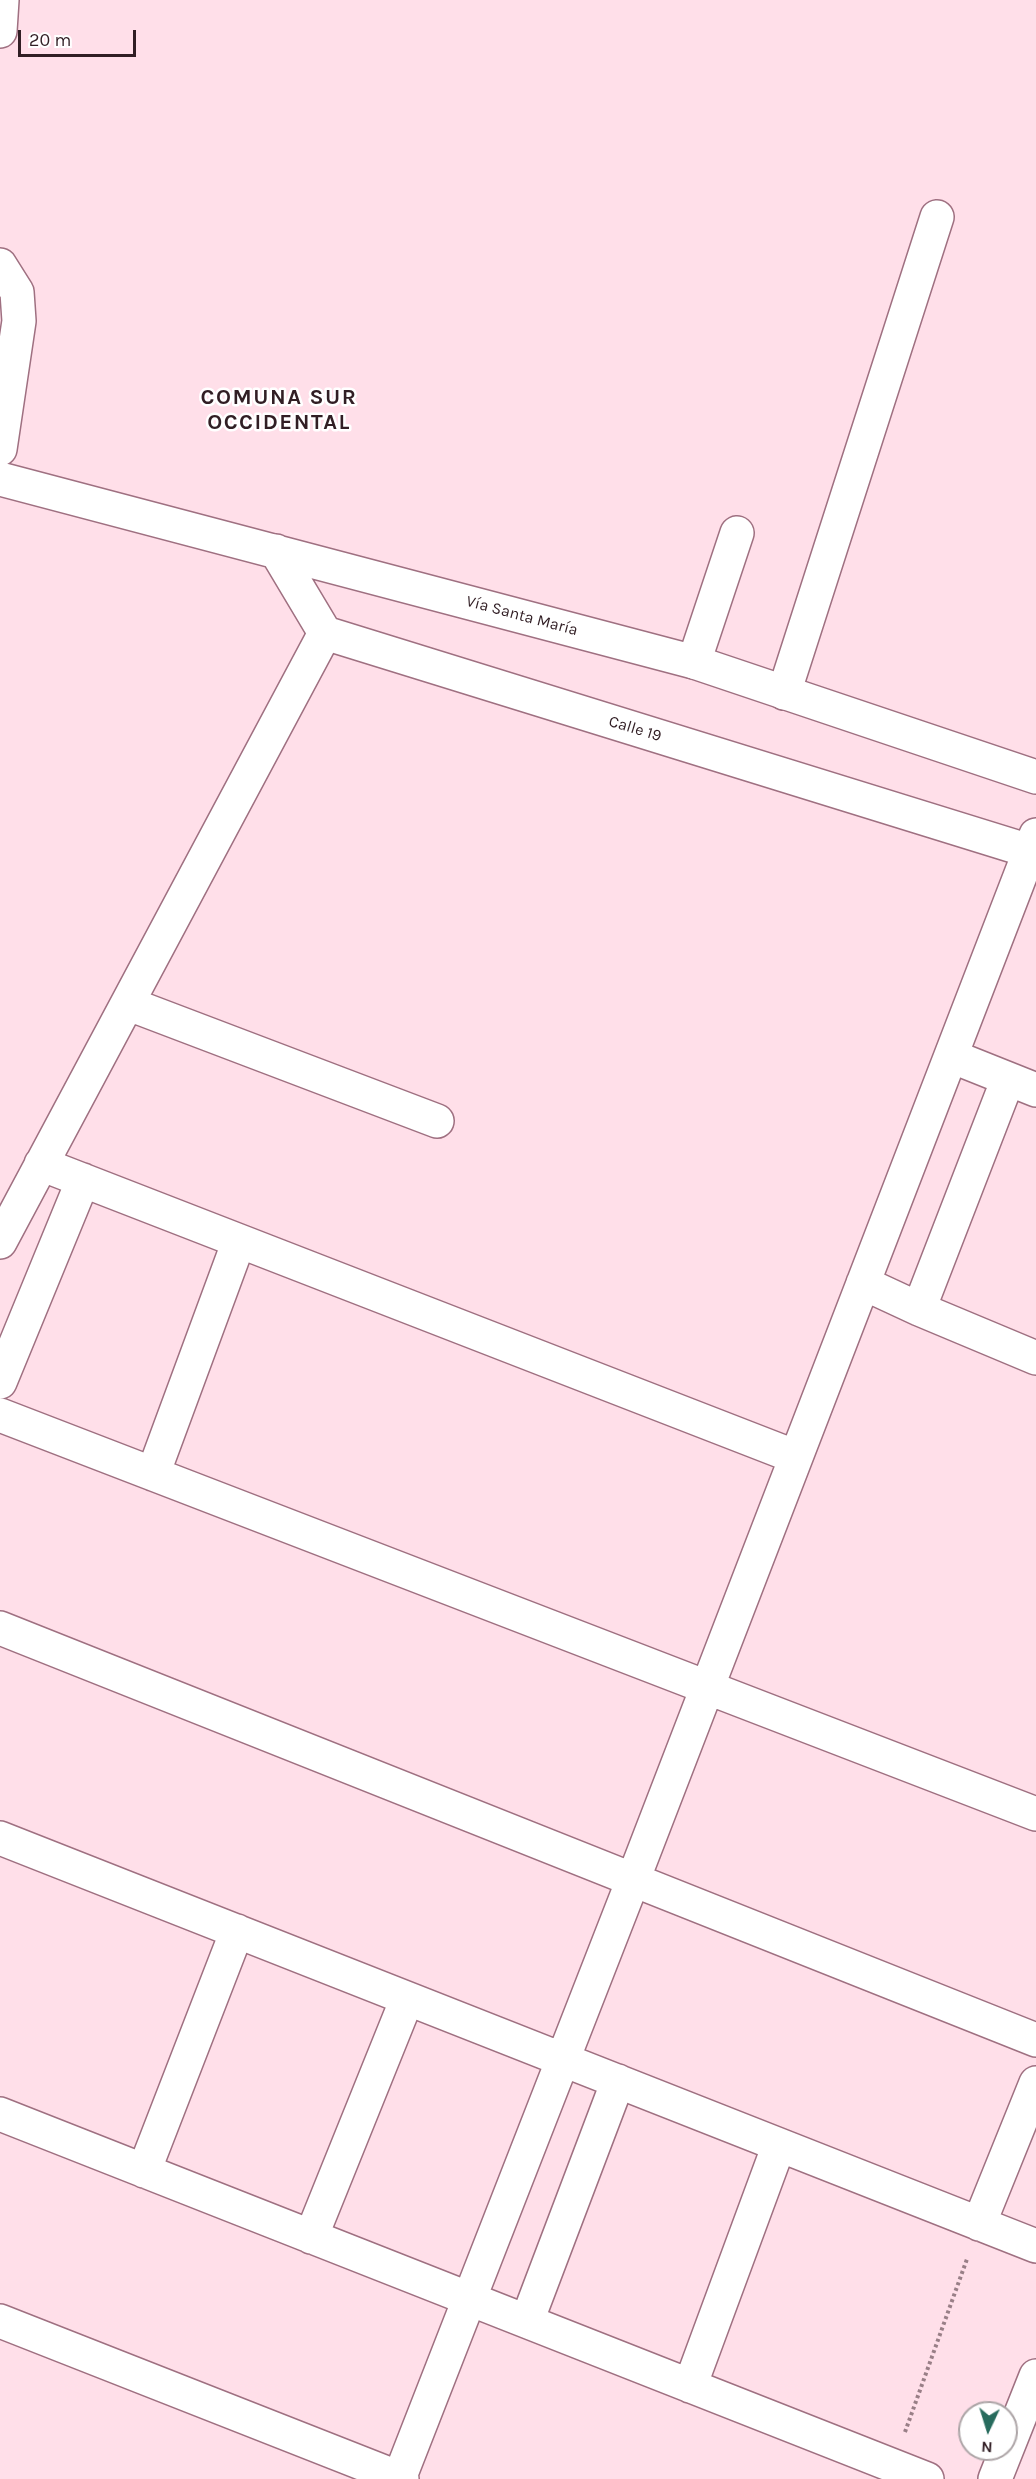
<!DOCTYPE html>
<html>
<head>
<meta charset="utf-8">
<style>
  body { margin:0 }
  #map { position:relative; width:1036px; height:2479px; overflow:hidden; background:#ffdfe9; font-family:Karla,sans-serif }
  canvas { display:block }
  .north { position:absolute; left:958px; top:2401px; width:60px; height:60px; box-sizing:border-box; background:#fff; border:2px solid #ada5a7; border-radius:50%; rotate:184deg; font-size:16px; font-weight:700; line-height:24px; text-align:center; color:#311e24 }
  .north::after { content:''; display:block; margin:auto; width:21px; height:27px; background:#276b5d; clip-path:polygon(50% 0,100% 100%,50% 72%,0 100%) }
  .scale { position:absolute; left:18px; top:30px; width:118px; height:27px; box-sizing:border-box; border:3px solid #311e24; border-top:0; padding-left:8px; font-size:18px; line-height:21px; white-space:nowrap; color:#311e24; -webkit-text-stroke:4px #fff; paint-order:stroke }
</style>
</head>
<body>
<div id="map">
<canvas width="1036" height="2479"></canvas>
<div class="north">N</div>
<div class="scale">20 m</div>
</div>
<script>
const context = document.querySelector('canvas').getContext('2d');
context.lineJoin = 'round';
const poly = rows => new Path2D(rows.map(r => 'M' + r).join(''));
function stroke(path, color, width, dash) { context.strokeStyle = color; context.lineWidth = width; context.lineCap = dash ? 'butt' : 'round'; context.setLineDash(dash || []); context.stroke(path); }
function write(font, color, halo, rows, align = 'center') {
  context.font = font + ' Karla,sans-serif'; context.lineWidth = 5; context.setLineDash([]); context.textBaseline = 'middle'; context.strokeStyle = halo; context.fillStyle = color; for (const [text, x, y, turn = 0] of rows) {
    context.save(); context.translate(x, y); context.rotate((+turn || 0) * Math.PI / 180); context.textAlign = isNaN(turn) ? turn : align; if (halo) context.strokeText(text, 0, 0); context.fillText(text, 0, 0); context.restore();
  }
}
const minor = poly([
  [0,31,2,0],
  [0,265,17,292,19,321,0,449],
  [694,662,737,533],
  [784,693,937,217],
  [129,1004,437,1121],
  [951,1056,1036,1090],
  [41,1164,796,1457],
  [0,1242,325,633],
  [863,1283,919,1309,1036,1358],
  [919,1309,1008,1079],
  [0,1382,83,1180],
  [0,1415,1036,1814],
  [153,1474,239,1241],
  [0,1628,1036,2040],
  [0,1838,1036,2246],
  [0,2114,927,2479],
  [144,2171,237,1931],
  [979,2224,1036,2083],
  [311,2237,407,1999],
  [0,2321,402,2479],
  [527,2321,618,2081],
  [690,2386,779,2145],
  [399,2479,633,1880,1036,835],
  [995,2479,1036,2376]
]);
const major = poly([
  [0,479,694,662,1036,777],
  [276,551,325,633,1036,853]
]);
stroke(minor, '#9f7081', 36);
stroke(major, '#9f7081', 36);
stroke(poly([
  [905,2432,967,2259]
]), '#997f87', 4, [3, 3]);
stroke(minor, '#fff', 33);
stroke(major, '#fff', 33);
write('16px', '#311e24', '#fff', [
  ["Vía Santa María",522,616,15],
  ["Calle 19",635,729,17]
]);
context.letterSpacing = '1.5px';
write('bold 22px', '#311e24', '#fff', [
  ["COMUNA SUR",279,398],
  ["OCCIDENTAL",279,423]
]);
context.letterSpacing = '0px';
</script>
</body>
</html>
